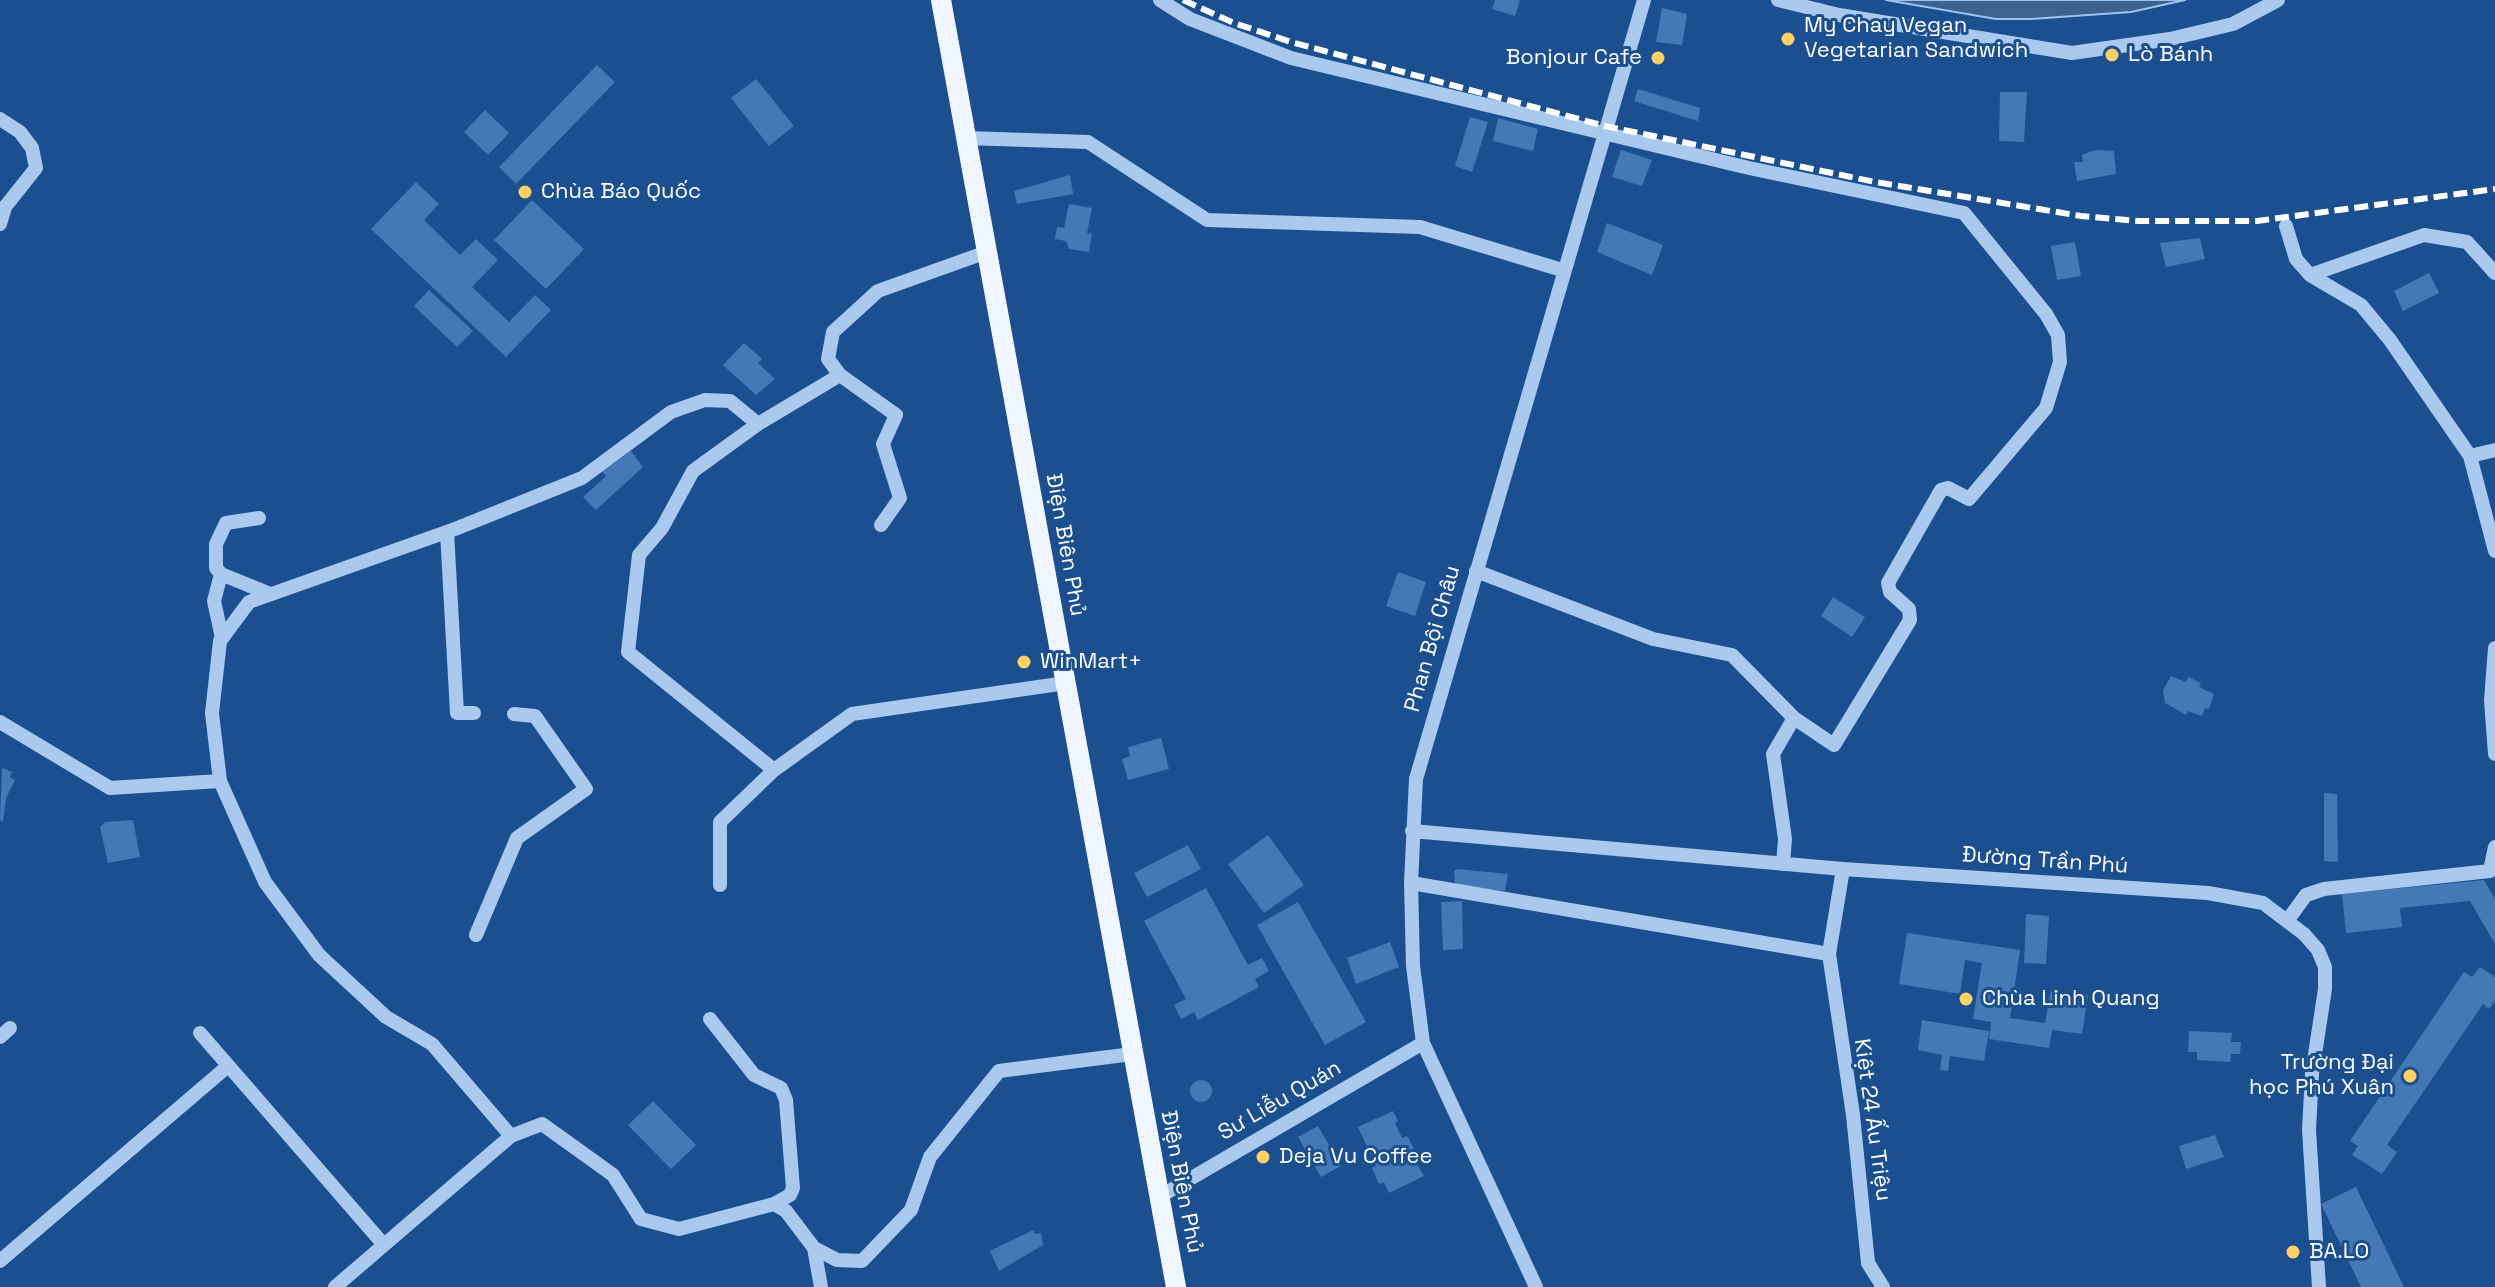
<!DOCTYPE html>
<html>
<head>
<meta charset="utf-8">
<style>
  body { margin:0 }
  canvas { display:block; background:#1b4f8f }
</style>
</head>
<body>
<canvas width="2495" height="1287"></canvas>
<script>
const context = document.querySelector('canvas').getContext('2d');
context.lineJoin = 'round';
function fill(path, color) { context.fillStyle = color; context.fill(path, 'evenodd'); }
const poly = rows => new Path2D(rows.map(r => 'M' + r).join(''));
function stroke(path, color, width, dash) { context.strokeStyle = color; context.lineWidth = width; context.lineCap = dash ? 'butt' : 'round'; context.setLineDash(dash || []); context.stroke(path); }
function write(font, color, halo, rows, align = 'center') {
  context.font = font + ' "Space Grotesk",sans-serif'; context.lineWidth = 6; context.setLineDash([]); context.textBaseline = 'middle'; context.strokeStyle = halo; context.fillStyle = color; for (const [text, x, y, turn = 0] of rows) {
    context.save(); context.translate(x, y); context.rotate((+turn || 0) * Math.PI / 180); context.textAlign = isNaN(turn) ? turn : align; if (halo) context.strokeText(text, 0, 0); context.fillText(text, 0, 0); context.restore();
  }
}
const water = poly([
  [1886,0,2185,0,2131,12,2031,19,1996,19,1886,0]
]);
fill(water, '#3c6290');
stroke(water, '#9cc4f0', 2);
fill(poly([
  [1495,0,1520,0,1515,16,1492,9],
  [1662,8,1687,14,1682,45,1656,42],
  [597,65,615,82,516,184,499,167],
  [756,79,794,126,769,146,731,98],
  [1638,89,1700,108,1698,121,1634,101],
  [2000,92,2027,92,2024,142,1999,141],
  [485,110,509,133,488,155,464,132],
  [1470,117,1488,122,1472,172,1455,166],
  [1498,118,1538,129,1533,151,1493,141],
  [1621,150,1652,160,1642,186,1612,177],
  [2099,150,2114,151,2116,174,2077,181,2074,162,2083,162,2082,155,2091,151],
  [1070,175,1073,194,1017,204,1014,191],
  [416,182,439,204,424,220,460,255,476,239,498,260,472,287,509,322,535,295,551,310,506,357,371,229],
  [532,200,584,249,546,289,494,240],
  [1069,204,1092,208,1087,233,1092,234,1089,252,1069,249,1066,241,1055,239,1057,227,1064,228],
  [1607,223,1663,245,1652,275,1597,252],
  [2200,238,2205,259,2166,267,2160,243],
  [2075,242,2081,276,2057,280,2051,246],
  [2429,273,2439,293,2403,311,2394,291],
  [429,290,473,331,457,347,414,306],
  [744,343,762,359,758,363,775,379,756,395,723,365],
  [631,451,643,467,596,510,583,497,606,476,602,472],
  [1398,572,1426,582,1415,616,1386,606],
  [1833,597,1865,617,1852,637,1821,616],
  [2171,676,2186,682,2188,677,2201,683,2199,687,2214,694,2209,709,2205,708,2202,716,2188,711,2186,715,2165,703,2163,690],
  [1161,738,1169,769,1128,780,1122,759,1130,756,1128,747],
  [2,768,12,772,10,777,15,780,6,798,3,822,0,820],
  [2324,793,2337,794,2338,862,2324,861],
  [133,820,140,857,108,863,100,827,105,822],
  [1268,835,1304,885,1264,913,1228,864],
  [1188,845,1201,869,1147,897,1134,873],
  [1457,869,1508,874,1505,891,1455,885,1454,871],
  [2484,880,2495,899,2495,944,2470,901,2400,908,2402,927,2346,933,2342,894],
  [1206,888,1248,965,1262,958,1269,971,1255,979,1259,987,1198,1020,1194,1012,1181,1019,1174,1005,1186,999,1144,921],
  [1462,901,1463,949,1443,950,1441,902],
  [1298,902,1366,1022,1325,1045,1257,925],
  [2026,914,2049,916,2046,964,2024,963],
  [1907,933,2020,950,2010,1018,2045,1023,2051,990,2088,995,2082,1034,2052,1030,2049,1048,1989,1039,1991,1022,1973,1019,1982,963,1965,960,1960,994,1899,984],
  [1390,942,1399,967,1356,984,1347,958],
  [2480,967,2495,977,2495,1001,2489,1009,2483,1004,2387,1145,2397,1152,2382,1174,2352,1155,2358,1146,2350,1141,2464,972,2472,977],
  [1922,1020,1989,1031,1984,1061,1950,1056,1948,1071,1940,1070,1942,1055,1918,1050],
  [2189,1031,2232,1033,2231,1042,2241,1042,2240,1054,2231,1054,2230,1062,2197,1060,2197,1052,2188,1052],
  '1190 1091a11 11 0 1 1 22 0a11 11 0 1 1-22 0Z',
  [653,1101,696,1145,671,1169,628,1125],
  [1393,1111,1398,1121,1395,1123,1402,1138,1407,1136,1414,1149,1409,1151,1424,1176,1389,1193,1384,1182,1379,1184,1372,1168,1376,1166,1358,1127],
  [1318,1126,1341,1166,1321,1177,1298,1137],
  [2215,1135,2224,1157,2186,1169,2179,1146],
  [2356,1187,2404,1287,2361,1287,2321,1204],
  [1033,1230,1035,1234,1041,1233,1043,1245,999,1271,990,1251]
]), '#4478b7');
stroke(poly([
  [1160,0,1190,19,1291,58,1749,168,1964,213,2046,314,2058,335,2060,362,2046,408,1969,499,1948,488,1941,490,1888,583,1890,592,1909,609,1910,620,1834,745,1794,718,1732,655,1653,639,1476,571],
  [1778,0,1839,15,2072,53,2170,39,2233,24,2278,0],
  [0,119,20,132,32,148,36,168,5,207,0,224],
  [966,138,1088,142,1207,220,1420,227,1562,270],
  [2286,226,2296,259,2310,275,2361,305,2390,340,2470,456,2495,551],
  [2310,275,2424,235,2467,242,2495,273],
  [840,375,896,415,883,444,900,498,881,525],
  [758,424,693,471,662,528,639,555,628,652,774,770],
  [2470,456,2495,450],
  [259,518,226,523,216,544,216,568,221,574,270,594],
  [447,532,457,713,474,713],
  [221,574,214,601,222,638],
  [2495,648,2491,700,2495,754],
  [0,722,110,788,220,781,212,713,220,641,249,602,455,529,582,478,671,412,705,400,730,401,758,424,840,375,828,359,833,332,878,291,987,252],
  [220,781,265,882,319,955,386,1017,432,1044,511,1136],
  [1412,831,1843,869,2208,893,2263,903,2304,934,2318,950,2325,967,2325,989,2312,1074,2309,1130,2319,1287],
  [1783,864,1785,839,1773,754,1794,718],
  [1411,883,1829,954,1843,869],
  [720,885,720,822,774,770,852,714,1066,683],
  [2287,921,2306,895,2324,889,2490,871,2495,847],
  [476,935,517,838,586,789,535,716,514,714],
  [1829,954,1853,1115,1868,1263,1883,1287],
  [710,1019,754,1075,781,1088,786,1100,793,1188,790,1195,774,1204],
  [200,1033,384,1245],
  [0,1037,10,1028],
  [1159,1197,1423,1043],
  [814,1248,821,1287],
  [0,1261,228,1066],
  [335,1287,511,1136,542,1124,613,1175,641,1219,679,1229,774,1204,786,1211,814,1248,837,1260,862,1261,911,1210,930,1157,999,1071,1132,1054],
  [1536,1287,1423,1043,1413,966,1411,883,1416,779,1644,0]
]), '#a9c9ee', 14);
stroke(poly([
  [941,0,1176,1287]
]), '#f0f6ff', 20);
stroke(poly([
  [1183,0,1234,23,1291,42,1605,126,1875,182,2081,216,2138,221,2257,221,2495,189]
]), '#fff', 6, [14, 6]);
for (const [x, y, r, color] of [
  [1788,39,8,"#ffd166"],
  [2112,55,8,"#ffd166"],
  [1658,58,8,"#ffd166"],
  [525,192,8,"#ffd166"],
  [1024,662,8,"#ffd166"],
  [1966,999,8,"#ffd166"],
  [2410,1076,8,"#ffd166"],
  [1263,1157,8,"#ffd166"],
  [2293,1252,8,"#ffd166"]
]) { const dot = new Path2D(); dot.arc(x, y, r, 0, 2 * Math.PI); context.fillStyle = color; context.fill(dot); stroke(dot, '#1b4f8f', 3); }
write('22px', '#fff', '#1b4f8f', [
  ["My Chay Vegan",1804,26],
  ["Vegetarian Sandwich",1804,51],
  ["Lò Bánh",2128,55],
  ["Bonjour Cafe",1642,58,"right"],
  ["Chùa Báo Quốc",541,192],
  ["WinMart+",1040,662],
  ["Chùa Linh Quang",1982,999],
  ["Trường Đại",2394,1063,"right"],
  ["học Phú Xuân",2394,1088,"right"],
  ["Deja Vu Coffee",1279,1157],
  ["BA.LO",2309,1252]
], 'left');
write('22px', '#fff', '#1b4f8f', [
  ["Điện Biên Phủ",1065,545,80],
  ["Phan Bội Châu",1433,639,-74],
  ["Đường Trần Phú",2045,861,4],
  ["Sư Liễu Quán",1280,1101,-30],
  ["Kiệt 24 Ấu Triệu",1872,1120,82],
  ["Điện Biên Phủ",1181,1182,79]
]);
</script>
</body>
</html>
